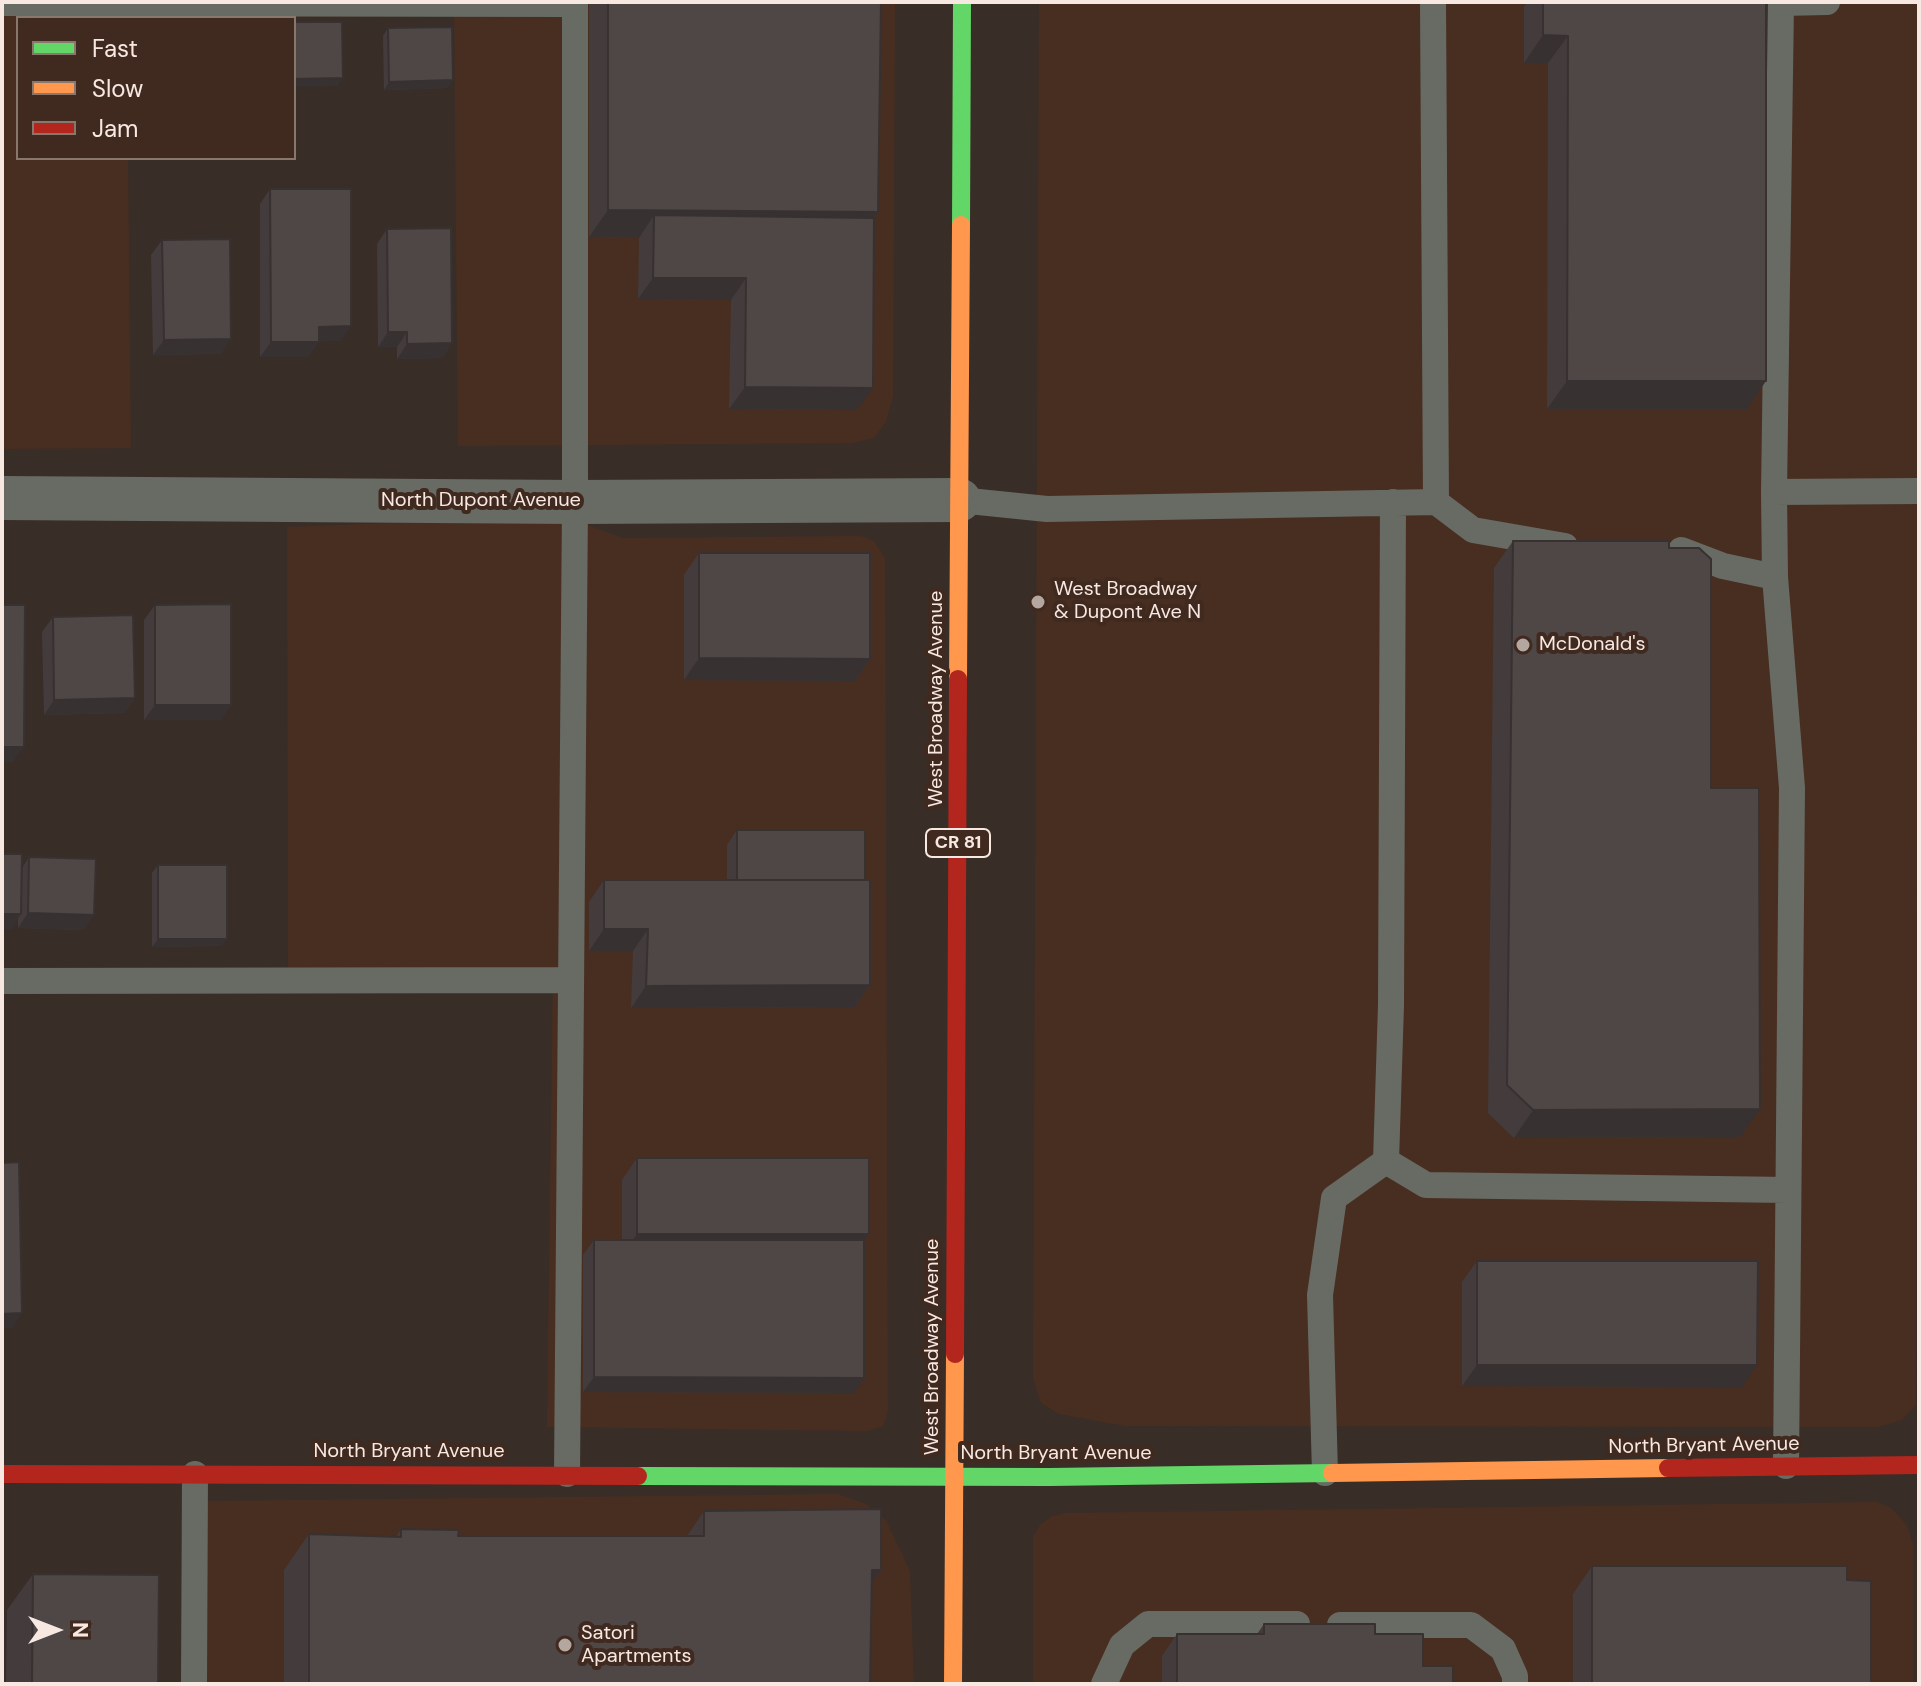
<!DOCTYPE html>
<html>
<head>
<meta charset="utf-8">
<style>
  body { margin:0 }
  #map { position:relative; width:1921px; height:1686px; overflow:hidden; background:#392d27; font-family:"DM Sans",sans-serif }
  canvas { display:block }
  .frame { position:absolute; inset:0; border:4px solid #f7e8e1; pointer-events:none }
  .legend { position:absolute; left:16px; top:16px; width:280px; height:144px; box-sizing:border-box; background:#402a20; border:2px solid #89766d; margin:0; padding:10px 14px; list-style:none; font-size:24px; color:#f7e8e1 }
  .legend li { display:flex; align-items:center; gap:16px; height:40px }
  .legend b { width:40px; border:2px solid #89766d }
  .north { position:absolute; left:16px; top:1590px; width:80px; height:80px; -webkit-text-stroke:6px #402a20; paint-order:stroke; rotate:90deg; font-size:22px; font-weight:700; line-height:32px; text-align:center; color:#f7e8e1 }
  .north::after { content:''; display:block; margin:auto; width:28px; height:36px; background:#f7e8e1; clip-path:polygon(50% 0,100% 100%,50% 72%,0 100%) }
</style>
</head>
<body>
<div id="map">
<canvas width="1921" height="1686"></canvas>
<div class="frame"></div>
<ul class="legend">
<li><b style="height:10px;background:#63d668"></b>Fast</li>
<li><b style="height:10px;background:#ff974d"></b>Slow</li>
<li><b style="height:10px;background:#b3261e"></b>Jam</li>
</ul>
<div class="north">N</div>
</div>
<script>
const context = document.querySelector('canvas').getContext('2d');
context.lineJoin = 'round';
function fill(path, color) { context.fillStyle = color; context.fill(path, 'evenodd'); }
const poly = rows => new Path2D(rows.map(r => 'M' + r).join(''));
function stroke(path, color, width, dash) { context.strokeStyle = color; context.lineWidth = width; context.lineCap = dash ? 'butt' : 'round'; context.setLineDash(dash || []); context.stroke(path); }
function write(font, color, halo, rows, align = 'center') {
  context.font = font + ' "DM Sans",sans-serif'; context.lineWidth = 8; context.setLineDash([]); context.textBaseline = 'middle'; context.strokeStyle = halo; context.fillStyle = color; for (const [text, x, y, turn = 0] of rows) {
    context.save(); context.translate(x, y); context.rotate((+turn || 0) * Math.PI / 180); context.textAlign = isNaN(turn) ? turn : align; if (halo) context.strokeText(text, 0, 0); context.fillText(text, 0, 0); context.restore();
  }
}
fill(poly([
  [238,2,895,2,893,396,886,422,874,438,852,443,458,446,454,16,238,17],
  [1039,2,1918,2,1916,1405,1902,1420,1878,1427,1125,1426,1059,1414,1041,1403,1033,1378],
  [2,13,126,14,126,18,18,18,18,158,128,158,131,448,2,449],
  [562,516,623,538,861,536,874,541,885,558,888,1411,883,1426,868,1431,547,1427,553,967,288,967,287,527],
  [838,1494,866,1504,886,1520,910,1571,914,1684,201,1684,200,1501],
  [1877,1502,1891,1508,1906,1524,1913,1543,1913,1684,1033,1684,1033,1538,1040,1525,1052,1516,1066,1513]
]), '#482e21');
stroke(poly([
  [2,3,575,4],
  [1774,492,1781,3,1827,2],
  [959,500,1047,509,1436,502,1433,2],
  [1436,502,1473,530,1565,546],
  [1681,550,1723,566,1775,577,1774,492,1919,491],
  [1775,577,1792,788,1786,1466],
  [2,981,570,980],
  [1386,1161,1391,1005,1393,502],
  [1325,1473,1320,1295,1334,1198,1386,1161,1426,1185,1788,1190],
  [567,1474,575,502,575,2],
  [1340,1625,1471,1625,1503,1649,1515,1676,1515,1684],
  [194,1684,195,1474],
  [1104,1684,1122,1645,1148,1624,1297,1624]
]), '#686b64', 26);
stroke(poly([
  [2,498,575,502,959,500]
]), '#686b64', 44);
stroke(poly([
  [961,225,962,2],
  [638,1476,1050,1477,1332,1473]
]), '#63d668', 18);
stroke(poly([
  [958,679,961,225],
  [1332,1473,1668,1468],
  [953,1684,955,1354]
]), '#ff974d', 18);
stroke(poly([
  [955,1354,958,679],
  [1668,1468,1919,1465],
  [2,1474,638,1476]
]), '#b3261e', 18);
fill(poly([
  [589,2,881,2,878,212,874,218,857,410,729,409,731,300,638,299,639,238,589,237],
  [1527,2,1766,2,1747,409,1547,409,1548,63,1524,63,1524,7],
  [388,28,448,88,384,90,383,36],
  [270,189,341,341,319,341,308,357,260,357,260,204],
  [387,229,452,343,442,358,397,359,397,347,378,347,377,244],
  [162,240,221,354,153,355,151,255],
  [1513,541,1669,548,1711,788,1740,1137,1514,1138,1488,1113,1494,568],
  [699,553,870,659,855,681,684,680,684,575],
  [155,605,221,720,144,720,144,620],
  [53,617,135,698,124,713,44,715,42,632],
  [737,830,865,880,870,985,855,1007,631,1008,633,951,589,951,589,902,604,880,727,880,727,845],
  [29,857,84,930,18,928,18,918,11,929,22,868],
  [158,865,222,946,152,947,152,873],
  [637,1158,864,1240,854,1393,583,1392,583,1255,594,1240,622,1240,622,1180],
  [1477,1261,1742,1387,1462,1386,1462,1282],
  [704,1511,872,1583,870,1684,284,1684,284,1570,309,1534,396,1537,401,1529,458,1536,687,1536],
  [1592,1566,1847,1580,1871,1684,1573,1684,1573,1594],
  [33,1574,158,1684,6,1684,7,1610],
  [1264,1624,1375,1634,1453,1684,1162,1684,1162,1656,1177,1634,1257,1634]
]), '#443c3c');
fill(poly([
  [1543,35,1568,36,1548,63,1524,63],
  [343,78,338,86,294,87,294,79],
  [453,80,448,88,384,90,389,82],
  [608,210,878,212,859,239,654,215,639,238,589,237],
  [653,278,746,278,731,300,638,299],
  [351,326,341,341,308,342,319,327],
  [388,332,407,332,397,347,378,347],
  [231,339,221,354,153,355,164,340],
  [271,342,319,342,308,357,260,357],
  [452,343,442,358,397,359,407,344],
  [1567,381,1766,381,1747,409,1547,409],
  [745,387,873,388,857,410,729,409],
  [699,658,870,659,855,681,684,680],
  [135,698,124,713,44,715,54,700],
  [155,705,231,705,221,720,144,720],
  [2,747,24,747,13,762,2,762],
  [28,913,94,915,84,930,18,928],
  [2,914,21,914,11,929,2,929],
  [604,929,648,929,633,951,589,951],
  [158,939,227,939,222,946,152,947],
  [870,985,855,1007,631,1008,646,986],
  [1760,1109,1740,1137,1514,1138,1533,1110],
  [637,1234,869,1234,854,1255,622,1255],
  [22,1313,12,1328,2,1328,2,1314],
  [1477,1365,1757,1365,1742,1387,1462,1386],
  [594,1377,864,1378,854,1393,583,1392],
  [872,1570,881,1570,856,1607]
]), '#373131');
const building = poly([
  [608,2,881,2,878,212,608,210,608,2],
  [1543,2,1766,2,1766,381,1567,381,1568,36,1543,35,1543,2],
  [294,22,342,22,343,78,294,79,294,22],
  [452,27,453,80,389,82,388,28,452,27],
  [270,189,351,189,351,326,319,327,319,342,271,342,270,189],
  [654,215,874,218,873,388,745,387,746,278,653,278,654,215],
  [451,228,452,343,407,344,407,332,388,332,387,229,451,228],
  [230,239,231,339,164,340,162,240,230,239],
  [1513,541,1669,541,1669,548,1699,548,1711,559,1711,788,1759,788,1760,1109,1533,1110,1507,1085,1513,541],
  [699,553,870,553,870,659,699,658,699,553],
  [231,604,231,705,155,705,155,605,231,604],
  [2,605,25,605,24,747,2,747,2,605],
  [133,615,135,698,54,700,53,617,133,615],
  [737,830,865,830,865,880,737,880,737,830],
  [2,854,22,854,21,914,2,914,2,854],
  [29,857,96,859,94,915,28,913,29,857],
  [158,865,227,865,227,939,158,939,158,865],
  [604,880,870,880,870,985,646,986,648,929,604,929,604,880],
  [637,1158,869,1158,869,1234,637,1234,637,1158],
  [19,1162,22,1313,2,1314,2,1163,19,1162],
  [594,1240,864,1240,864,1378,594,1377,594,1240],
  [1477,1261,1758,1261,1757,1365,1477,1365,1477,1261],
  [881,1509,881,1570,872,1570,870,1684,309,1684,309,1534,401,1537,401,1529,459,1530,458,1536,704,1536,704,1511,881,1509],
  [1592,1566,1847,1566,1847,1580,1871,1581,1871,1684,1592,1684,1592,1566],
  [33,1574,159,1575,158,1684,32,1684,33,1574],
  [1264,1624,1375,1624,1375,1634,1423,1634,1423,1666,1453,1666,1453,1684,1177,1684,1177,1634,1264,1634,1264,1624]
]);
fill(building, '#4f4646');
stroke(building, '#373131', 2);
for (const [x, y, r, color] of [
  [1038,602,8,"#b4a7a0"],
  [1523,645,8,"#b4a7a0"],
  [565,1645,8,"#b4a7a0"]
]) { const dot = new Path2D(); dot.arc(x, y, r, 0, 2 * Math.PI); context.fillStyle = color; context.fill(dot); stroke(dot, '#402a20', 3); }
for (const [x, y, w] of [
  [958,843,64]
]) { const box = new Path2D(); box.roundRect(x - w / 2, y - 14, w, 28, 6); context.fillStyle = '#402a20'; context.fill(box); stroke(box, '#f7e8e1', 2); }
write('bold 18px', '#f7e8e1', null, [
  ["CR 81",958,843]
]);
write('20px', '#f7e8e1', '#402a20', [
  ["North Dupont Avenue",481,501],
  ["West Broadway Avenue",937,699,-90],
  ["West Broadway Avenue",933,1347,-90],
  ["North Bryant Avenue",1704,1446,-1],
  ["North Bryant Avenue",409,1452],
  ["North Bryant Avenue",1056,1454]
]);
write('20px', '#f7e8e1', '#402a20', [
  ["West Broadway",1054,590],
  ["& Dupont Ave N",1054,613],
  ["McDonald's",1539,645],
  ["Satori",581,1634],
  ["Apartments",581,1657]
], 'left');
</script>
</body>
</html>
